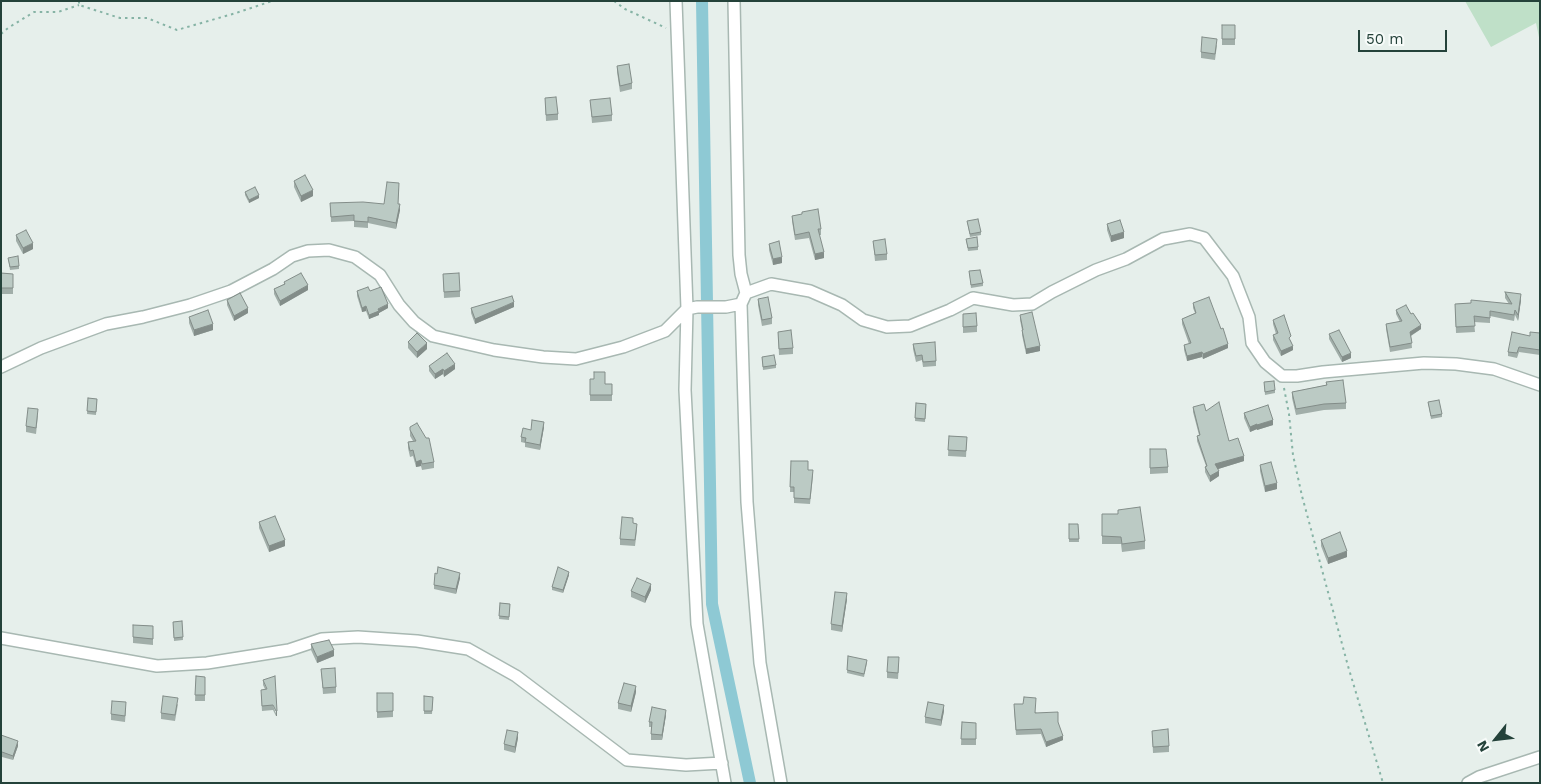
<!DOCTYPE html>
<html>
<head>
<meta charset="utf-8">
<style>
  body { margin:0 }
  #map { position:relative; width:1541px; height:784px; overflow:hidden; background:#e6efeb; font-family:"Work Sans",sans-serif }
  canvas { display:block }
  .frame { position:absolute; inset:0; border:2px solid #24423a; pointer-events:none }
  .north { position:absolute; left:1471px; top:714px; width:50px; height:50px; -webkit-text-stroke:4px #f7fbf9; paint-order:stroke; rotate:241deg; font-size:14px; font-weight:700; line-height:20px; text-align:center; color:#24423a }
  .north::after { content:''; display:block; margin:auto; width:18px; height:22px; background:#24423a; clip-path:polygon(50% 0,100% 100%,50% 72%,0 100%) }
  .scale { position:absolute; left:1358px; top:30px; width:89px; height:22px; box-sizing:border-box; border:2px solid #24423a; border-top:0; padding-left:6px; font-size:15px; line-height:18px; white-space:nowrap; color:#24423a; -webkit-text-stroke:4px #f7fbf9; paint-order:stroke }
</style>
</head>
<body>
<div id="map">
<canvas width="1541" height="784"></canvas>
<div class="frame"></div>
<div class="north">N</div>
<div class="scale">50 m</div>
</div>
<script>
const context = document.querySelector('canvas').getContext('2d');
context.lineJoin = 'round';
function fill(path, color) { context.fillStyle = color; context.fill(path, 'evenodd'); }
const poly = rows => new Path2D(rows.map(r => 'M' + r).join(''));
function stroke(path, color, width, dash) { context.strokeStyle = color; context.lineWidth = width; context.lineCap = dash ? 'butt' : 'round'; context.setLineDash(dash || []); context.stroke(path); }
fill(poly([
  [1465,1,1540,1,1540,42,1536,23,1491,47]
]), '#bfe0c8');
stroke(poly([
  [702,1,712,604,750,783]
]), '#8ec9d4', 12);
const street = poly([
  [676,1,687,309,685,390,697,624,725,783],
  [734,1,739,255,741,274,746,293,741,304,747,502,760,663,781,783],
  [746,293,771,284,810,291,842,305,863,320,887,327,910,326,950,310,973,298,1013,305,1032,304,1052,292,1096,270,1126,259,1163,239,1190,234,1204,238,1233,276,1249,317,1252,343,1265,362,1282,376,1297,376,1323,372,1424,363,1456,364,1494,369,1540,385],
  [1,367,41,348,106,324,143,317,190,305,231,291,273,269,292,256,308,251,329,250,355,257,380,275,399,305,414,322,433,336,494,350,543,357,576,359,623,347,665,331,687,309,697,307,726,307,741,304],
  [1,638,157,666,207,663,289,650,322,639,358,637,417,641,468,649,516,676,627,760,686,765,722,763],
  [1468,783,1479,777,1540,757]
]);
stroke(street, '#a8b8b2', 14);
stroke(poly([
  [79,1,79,5,120,18,147,18,177,30,236,13,272,1],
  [614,1,625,9,666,28],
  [1,34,8,28,34,12,58,12,79,5],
  [1284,388,1289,414,1293,455,1302,496,1348,666,1383,783]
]), '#86b3a5', 2, [2.5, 4]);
stroke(street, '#fff', 11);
fill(poly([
  [1222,25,1235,25,1235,45,1222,45],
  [1217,45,1215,60,1201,58,1201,52],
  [617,66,632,83,632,89,620,92,617,72],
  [545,98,558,114,558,120,546,121],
  [590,100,612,115,612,121,592,123],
  [294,181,313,196,301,202,294,187],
  [399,188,398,204,400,210,396,229,368,223,368,228,354,227,354,221,331,222,330,203,384,204],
  [245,192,259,198,249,203,245,195],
  [802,214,821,229,821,235,819,235,824,258,815,260,809,238,795,240,792,221,792,216],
  [967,221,981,232,981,235,970,237],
  [1107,224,1124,238,1111,242,1107,230],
  [16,235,33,249,23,254,16,241],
  [966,239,978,247,978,250,968,251],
  [873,241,887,254,887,260,875,261],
  [769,244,782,263,773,265,769,250],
  [8,258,19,266,19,269,10,270],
  [969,271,983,283,983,286,971,288],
  [1,273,13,274,13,294,1,294],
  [443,274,460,291,460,297,444,298],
  [284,282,308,290,280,306,274,294,274,289,284,284],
  [357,291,370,291,388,308,379,313,379,315,369,319,366,311,362,312,357,296],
  [1505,292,1521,300,1518,321,1515,315,1514,321,1490,316,1490,323,1474,322,1475,332,1456,333,1455,304,1471,303,1509,304,1505,298],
  [758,299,772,318,772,324,762,326,758,305],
  [227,300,248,313,234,321,227,305],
  [1193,303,1228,348,1203,359,1202,357,1187,361,1184,350,1184,345,1189,344,1182,324,1182,319,1195,313,1193,308],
  [514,307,475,324,471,313,471,308],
  [1396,310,1411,314,1421,329,1411,336,1412,348,1390,352,1386,329,1386,324,1400,322,1396,314],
  [963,314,977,326,977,332,963,333],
  [1020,315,1040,351,1026,354,1022,335,1022,330,1020,320],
  [189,317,213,330,194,336,189,323],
  [1273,320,1291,341,1293,350,1281,356,1273,340,1273,335,1276,334,1273,324],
  [778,332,793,348,793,354,779,355],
  [1540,333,1540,355,1519,352,1517,358,1508,356,1508,352,1530,336],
  [1329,334,1351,358,1342,362,1329,339],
  [408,342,427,349,417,358,408,348],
  [913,344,936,361,936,366,923,367,922,360,916,362,913,349],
  [762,357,776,365,776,368,763,370],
  [429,366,455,369,444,377,443,374,435,379,429,371],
  [590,379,594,379,605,384,612,384,612,401,590,401],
  [1264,382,1275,390,1275,393,1265,395],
  [1326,382,1346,403,1346,409,1324,410,1296,415,1292,398,1292,392,1326,385],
  [88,398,97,399,96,415,87,414],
  [1428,402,1442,414,1442,417,1431,419],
  [916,403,926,404,925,422,915,421],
  [1193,407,1206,411,1244,461,1218,469,1219,476,1210,482,1205,472,1205,467,1206,466,1197,441,1197,436,1199,435,1193,412],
  [1244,413,1273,425,1257,430,1257,429,1250,432,1244,418],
  [38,415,36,434,26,432,26,426],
  [410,427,434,462,434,468,422,470,421,466,416,467,413,456,410,457,408,448,408,442,413,441,410,436],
  [544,427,540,450,525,447,525,443,521,442,521,437,531,430],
  [949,436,967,437,966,457,948,456],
  [1150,449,1168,467,1168,473,1150,474],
  [791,461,808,470,813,476,810,504,794,503,794,492,790,492],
  [1260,465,1277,489,1265,492,1260,471],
  [1118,510,1145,541,1145,549,1122,552,1121,544,1102,544,1102,514,1118,514],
  [259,522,285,546,269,552,259,528],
  [633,523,637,530,635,546,620,545,620,539],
  [1069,524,1078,524,1079,542,1069,542],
  [1321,540,1347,557,1328,564,1321,546],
  [569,575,563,593,552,590,552,587],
  [460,578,456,594,434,589,434,585],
  [651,590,645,603,631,597,631,591],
  [847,599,842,632,831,630,831,624],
  [500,603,510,604,509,620,499,619],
  [182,621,183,640,174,641,173,622],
  [133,625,153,626,153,645,133,643],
  [311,644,334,656,317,663,311,650],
  [848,656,867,663,864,677,847,673],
  [899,663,898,679,887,678,887,672],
  [321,669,336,687,336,693,323,694],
  [196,676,205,677,205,701,195,701],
  [263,680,277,716,276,716,273,710,262,711,261,695,265,689,263,685],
  [636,692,631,712,618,709,618,703],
  [377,693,393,693,393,717,377,718],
  [424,696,433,697,432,714,424,714],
  [178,704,175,721,161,719,161,713],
  [126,708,125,722,111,720,111,714],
  [1014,709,1035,712,1058,722,1063,740,1046,747,1041,734,1016,735],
  [944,711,941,726,925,723,925,717],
  [666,715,662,740,651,740,651,727,649,727,649,722],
  [962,722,976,723,976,745,961,745],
  [1152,731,1169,746,1169,752,1153,753],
  [1,735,18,746,13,760,2,757,1,758],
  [518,738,515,753,504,750,504,744]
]), '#a1aea9');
fill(poly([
  [313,190,313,196,301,202,301,196],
  [259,195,259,198,249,203,249,200],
  [400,204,400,210,396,229,396,223],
  [1124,232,1124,238,1111,242,1111,236],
  [33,243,33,249,23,254,23,248],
  [824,252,824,258,815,260,815,254],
  [782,257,782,263,773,265,773,259],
  [308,285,308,290,280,306,280,301],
  [1521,294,1521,300,1518,321,1518,315],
  [514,302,514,307,475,324,475,319],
  [388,304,388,308,379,313,379,315,369,319,369,315],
  [366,306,366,311,362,312,362,308],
  [248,308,248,313,234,321,234,316],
  [213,324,213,330,194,336,194,330],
  [1421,325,1421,329,1410,336,1410,332],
  [427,343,427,349,417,358,417,352],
  [1228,344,1228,348,1203,359,1203,354],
  [1040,346,1040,351,1026,354,1026,349],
  [1293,346,1293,350,1281,356,1281,351],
  [1202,352,1202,357,1187,361,1187,356],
  [1351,353,1351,358,1342,362,1342,357],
  [455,364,455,369,444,377,444,371],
  [443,369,443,374,435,379,435,374],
  [1273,420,1273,425,1257,430,1257,425],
  [544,422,544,427,540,450,540,445],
  [1257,424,1257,429,1250,432,1250,427],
  [1244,456,1244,461,1215,470,1215,464],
  [421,460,421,466,416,467,416,462],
  [1219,471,1219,476,1210,482,1210,476],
  [1277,483,1277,489,1265,492,1265,486],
  [285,540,285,546,269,552,269,546],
  [1347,551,1347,557,1328,564,1328,558],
  [569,572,569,575,563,593,563,590],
  [460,573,460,578,456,594,456,589],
  [651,584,651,590,645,603,645,597],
  [847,593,847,599,842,632,842,626],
  [334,650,334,656,317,663,317,657],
  [636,686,636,692,631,712,631,706],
  [944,705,944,711,941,726,941,720],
  [666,710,666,715,662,740,662,735],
  [276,711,277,711,277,716,276,716],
  [518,732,518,738,515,753,515,747],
  [1063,736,1063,740,1046,747,1046,742],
  [18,741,18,746,13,760,13,756]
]), '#838d89');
const building = poly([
  [1222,25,1235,25,1235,39,1222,39,1222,25],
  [1202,37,1217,39,1215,54,1201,52,1202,37],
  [629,64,632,83,620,86,617,66,629,64],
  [556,97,558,114,546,115,545,98,556,97],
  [610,98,612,115,592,117,590,100,610,98],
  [305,175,313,190,301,196,294,181,305,175],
  [387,182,399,183,398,204,400,204,396,223,368,217,368,222,354,221,354,215,331,217,330,203,363,202,384,204,387,182],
  [255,187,259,195,249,200,245,192,255,187],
  [818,209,821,229,818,229,824,252,815,254,809,232,795,235,792,216,802,214,802,212,818,209],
  [978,219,981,232,970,234,967,221,978,219],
  [1120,220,1124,232,1111,236,1107,224,1120,220],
  [26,230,33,243,23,248,16,235,26,230],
  [977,237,978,247,968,248,966,239,977,237],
  [885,239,887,254,875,255,873,241,885,239],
  [779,241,782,257,773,259,769,244,779,241],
  [18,256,19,266,10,267,8,258,18,256],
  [980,270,983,283,971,285,969,271,980,270],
  [1,273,13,274,13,288,1,288,1,273],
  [301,273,308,285,280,301,274,289,285,284,284,282,301,273],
  [459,273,460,291,444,292,443,274,459,273],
  [368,287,370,291,381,287,388,304,378,309,379,311,369,315,366,306,362,308,357,291,368,287],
  [1505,292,1521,294,1518,315,1515,310,1514,315,1490,311,1490,318,1474,316,1475,326,1456,327,1455,304,1471,303,1471,300,1512,304,1505,292],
  [240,293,248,308,234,316,227,300,240,293],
  [512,296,514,302,475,319,471,308,512,296],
  [768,297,772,318,762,320,758,299,768,297],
  [1209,297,1221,329,1223,328,1228,344,1203,354,1202,352,1187,356,1184,345,1191,343,1182,319,1196,313,1193,303,1209,297],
  [1406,305,1411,314,1413,313,1421,325,1410,332,1412,343,1390,347,1386,324,1402,321,1396,310,1406,305],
  [208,310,213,324,194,330,189,317,208,310],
  [1032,312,1040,346,1026,349,1022,330,1023,330,1020,315,1032,312],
  [976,313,977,326,963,327,963,314,976,313],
  [1284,315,1291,336,1289,338,1293,346,1281,351,1273,335,1278,333,1273,320,1284,315],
  [791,330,793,348,779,349,778,332,791,330],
  [1339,330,1351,353,1342,357,1329,334,1339,330],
  [1512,332,1530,336,1530,332,1540,333,1540,350,1519,347,1517,353,1508,352,1512,332],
  [417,333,427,343,417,352,408,342,417,333],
  [935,342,936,361,923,362,922,355,916,356,913,344,935,342],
  [447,353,455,364,444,371,443,369,435,374,429,366,447,353],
  [774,355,776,365,763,367,762,357,774,355],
  [594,372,605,372,605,384,612,384,612,395,590,395,590,379,594,379,594,372],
  [1343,380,1346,403,1324,404,1296,409,1292,392,1327,385,1326,382,1343,380],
  [1274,381,1275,390,1265,392,1264,382,1274,381],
  [88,398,97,399,96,412,87,411,88,398],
  [1439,400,1442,414,1431,416,1428,402,1439,400],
  [1219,402,1229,441,1238,438,1244,456,1215,464,1219,471,1210,476,1205,467,1207,466,1197,436,1200,435,1193,407,1204,404,1206,411,1219,402],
  [916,403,926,404,925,419,915,418,916,403],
  [1268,405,1273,420,1257,425,1257,424,1250,427,1244,413,1268,405],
  [28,408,38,409,36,428,26,426,28,408],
  [532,420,544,422,540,445,525,442,526,438,521,437,523,428,531,430,532,420],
  [417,423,426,438,429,438,434,462,422,464,421,460,416,462,413,450,410,451,408,442,416,441,410,430,410,427,417,423],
  [949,436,967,437,966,451,948,450,949,436],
  [1150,449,1166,449,1168,467,1150,468,1150,449],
  [791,461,808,461,808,470,813,470,810,499,794,498,794,487,790,487,791,461],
  [1271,462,1277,483,1265,486,1260,465,1271,462],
  [1140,507,1145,541,1122,544,1121,537,1102,536,1102,514,1118,514,1118,510,1140,507],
  [275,516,285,540,269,546,259,522,275,516],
  [622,517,633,518,633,523,637,524,635,540,620,539,622,517],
  [1069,524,1078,524,1079,539,1069,539,1069,524],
  [1340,532,1347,551,1328,558,1321,540,1340,532],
  [438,567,460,573,456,589,434,585,435,573,437,574,438,567],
  [558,567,569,572,563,590,552,587,558,567],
  [637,578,651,584,645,597,631,591,637,578],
  [835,592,847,593,842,626,831,624,835,592],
  [500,603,510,604,509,617,499,616,500,603],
  [182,621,183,637,174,638,173,622,182,621],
  [133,625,153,626,153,639,133,637,133,625],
  [329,640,334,650,317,657,311,644,329,640],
  [848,656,867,660,864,674,847,670,848,656],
  [888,657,899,657,898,673,887,672,888,657],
  [335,668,336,687,323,688,321,669,335,668],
  [196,676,205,677,205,695,195,695,196,676],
  [275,676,277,711,276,711,273,705,262,706,261,690,267,689,263,680,275,676],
  [624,683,636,686,631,706,618,703,624,683],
  [377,693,393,693,393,711,377,712,377,693],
  [163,696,178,698,175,715,161,713,163,696],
  [424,696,433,697,432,711,424,711,424,696],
  [1024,697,1036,698,1035,713,1058,712,1058,722,1063,736,1046,742,1041,729,1016,730,1014,704,1023,704,1024,697],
  [112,701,126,702,125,716,111,714,112,701],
  [928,702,944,705,941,720,925,717,928,702],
  [652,707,666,710,662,735,651,734,652,722,649,722,652,707],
  [962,722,976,723,976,739,961,739,962,722],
  [1168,729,1169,746,1153,747,1152,731,1168,729],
  [507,730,518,732,515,747,504,744,507,730],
  [1,735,18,741,13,756,2,752,1,754,1,735]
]);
fill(building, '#bbcac4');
stroke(building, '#838d89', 1);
</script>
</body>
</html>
